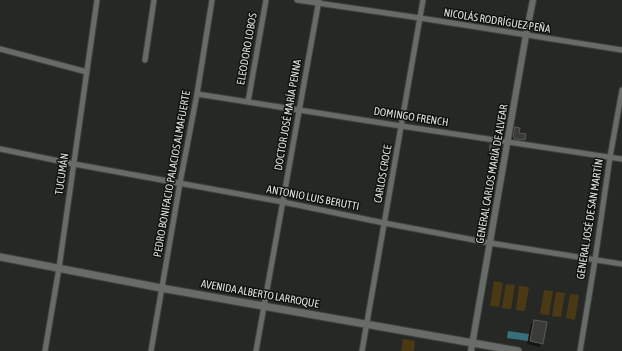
<!DOCTYPE html>
<html>
<head>
<meta charset="utf-8">
<style>
  body { margin:0 }
  canvas { display:block; background:#252825 }
</style>
</head>
<body>
<canvas width="622" height="351"></canvas>
<script>
const context = document.querySelector('canvas').getContext('2d');
context.lineJoin = 'round';
function fill(path, color) { context.fillStyle = color; context.fill(path, 'evenodd'); }
const poly = rows => new Path2D(rows.map(r => 'M' + r).join(''));
function stroke(path, color, width, dash) { context.strokeStyle = color; context.lineWidth = width; context.lineCap = dash ? 'butt' : 'round'; context.setLineDash(dash || []); context.stroke(path); }
function write(font, color, halo, rows, align = 'center') {
  context.font = font + ' "Asap Condensed",sans-serif'; context.lineWidth = 3; context.setLineDash([]); context.textBaseline = 'middle'; context.strokeStyle = halo; context.fillStyle = color; for (const [text, x, y, turn = 0] of rows) {
    context.save(); context.translate(x, y); context.rotate((+turn || 0) * Math.PI / 180); context.textAlign = isNaN(turn) ? turn : align; if (halo) context.strokeText(text, 0, 0); context.fillText(text, 0, 0); context.restore();
  }
}
fill(poly([
  [494,281,503,283,499,307,490,306],
  [506,284,515,285,511,309,502,308],
  [519,286,529,287,525,311,516,310],
  [544,290,553,291,549,315,540,314],
  [556,292,565,293,561,317,552,316],
  [570,294,579,295,575,320,566,318],
  [403,339,415,341,414,351,401,351]
]), '#4a3913');
fill(poly([
  [508,331,529,334,528,341,507,338]
]), '#36707d');
fill(poly([
  [515,128,518,134,525,135,524,140,522,142,512,140,512,138,513,130],
  [491,146,498,147,496,155,494,157,487,156,489,148],
  [534,321,542,343,539,347,527,344,531,324]
]), '#0007');
const building = poly([
  [515,127,520,128,519,133,526,134,525,140,514,139,513,136,515,127],
  [490,145,499,146,497,155,489,154,490,145],
  [534,320,547,322,543,344,530,341,534,320]
]);
fill(building, '#3b3c38');
stroke(building, '#585955', 1);
const minor = poly([
  [297,0,420,18,622,50],
  [0,49,87,72],
  [145,60,154,0],
  [197,94,401,126,622,159],
  [248,102,266,0],
  [0,149,74,164,283,202,384,223,490,243,622,264],
  [45,351,59,268,97,0],
  [151,351,180,183,197,94,212,0],
  [256,351,319,0],
  [362,351,423,0],
  [580,351,595,260,610,157,622,90]
]);
const tertiary = poly([
  [471,351,526,35,533,0]
]);
const secondary = poly([
  [0,257,161,288,518,351]
]);
stroke(minor, '#404341', 7);
stroke(tertiary, '#404341', 8);
stroke(secondary, '#404341', 9);
stroke(minor, '#686c68', 5);
stroke(tertiary, '#686c68', 6);
stroke(secondary, '#686c68', 7);
write('11px', '#dee0de', '#0f110f', [
  ["NICOLÁS RODRÍGUEZ PEÑA",497,21,9],
  ["ELEODORO LOBOS",247,49,-80],
  ["DOCTOR JOSÉ MARÍA PENNA",288,115,-80],
  ["DOMINGO FRENCH",411,117,9],
  ["TUCUMÁN",62,174,-82],
  ["PEDRO BONIFACIO PALACIOS ALMAFUERTE",172,174,-80],
  ["CARLOS CROCE",383,174,-80],
  ["GENERAL CARLOS MARÍA DE ALVEAR",492,174,-80],
  ["ANTONIO LUIS BERUTTI",313,198,11],
  ["GENERAL JOSÉ DE SAN MARTÍN",590,219,-81],
  ["AVENIDA ALBERTO LARROQUE",260,294,10]
]);
</script>
</body>
</html>
